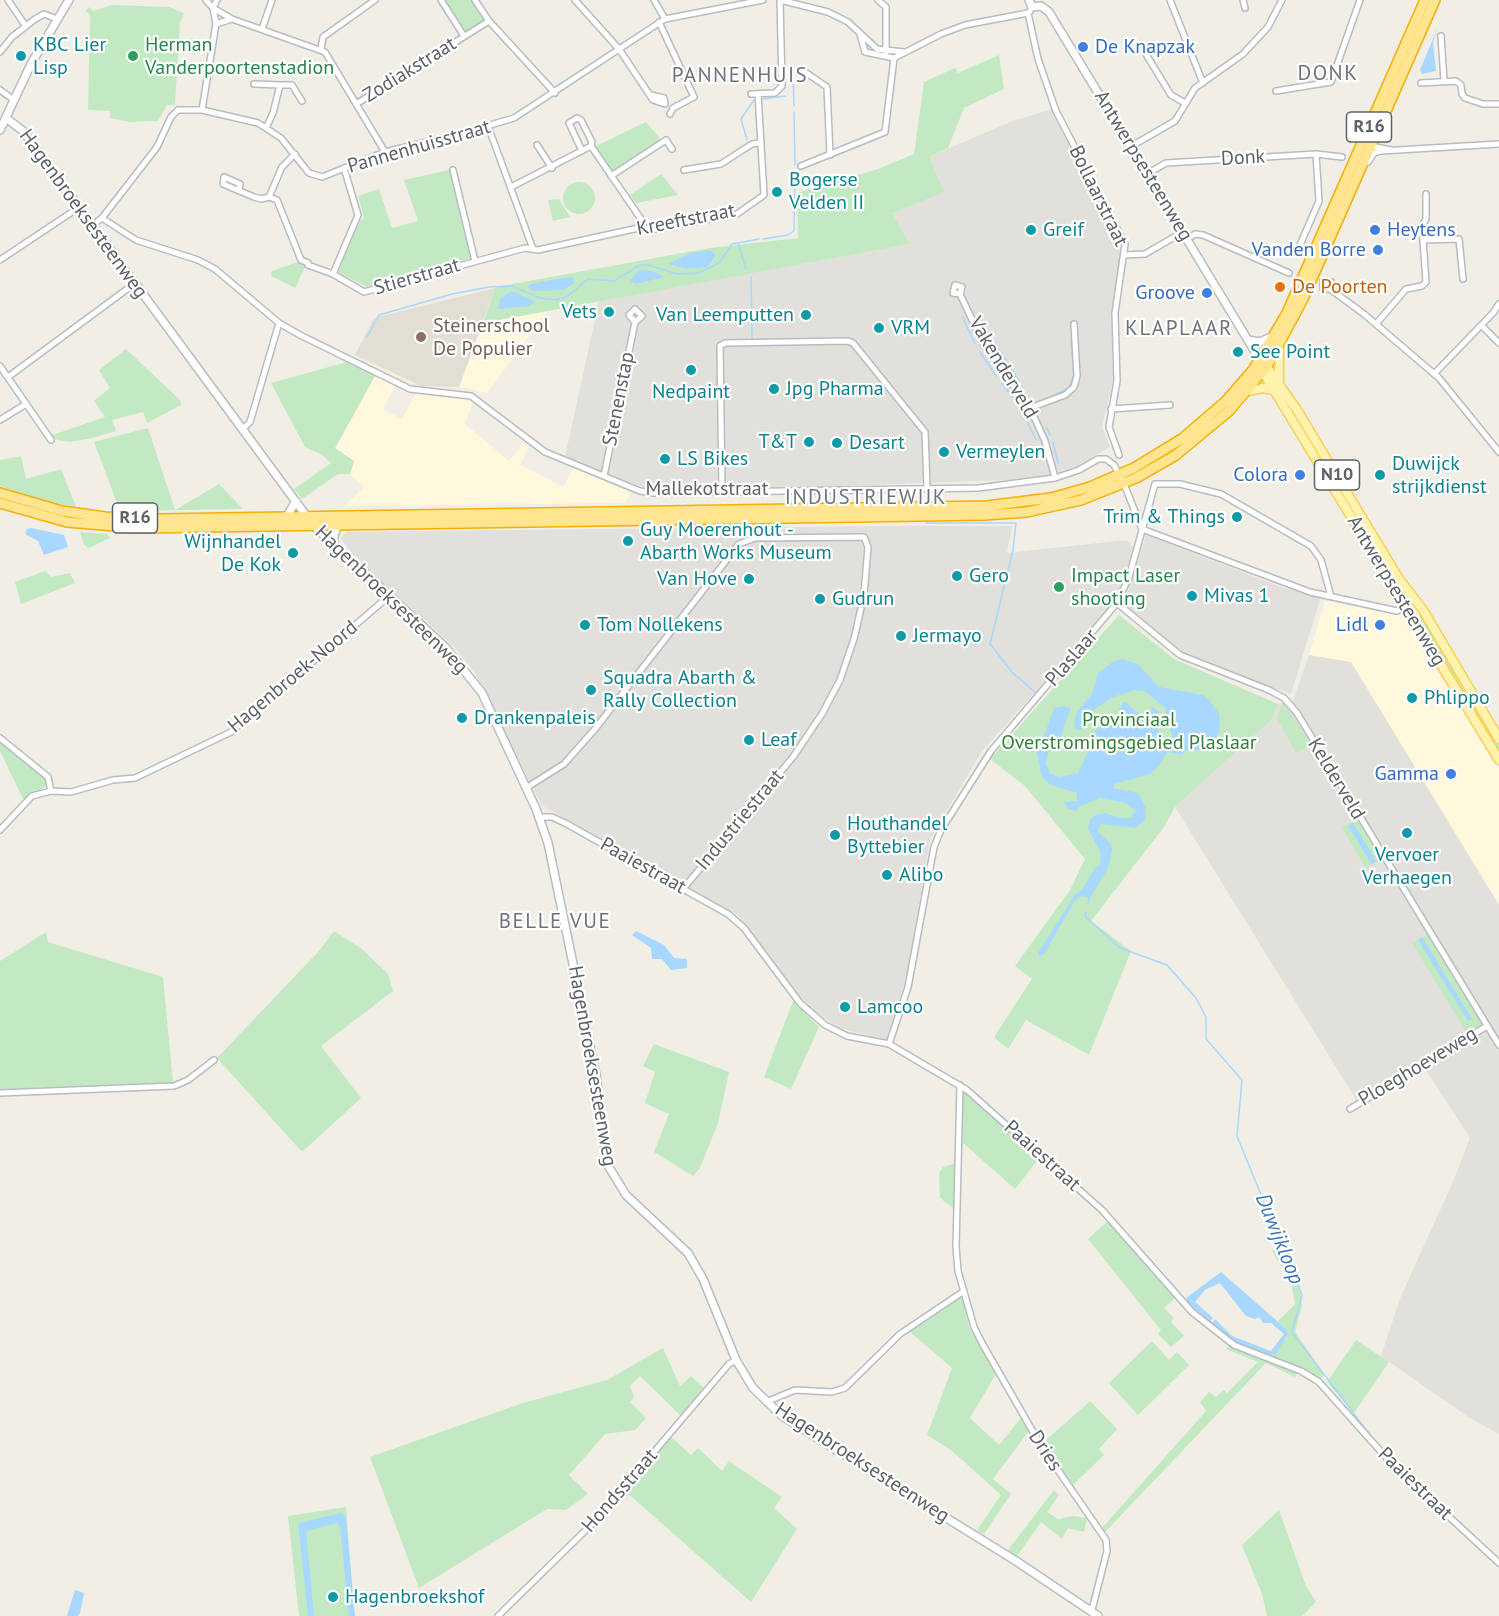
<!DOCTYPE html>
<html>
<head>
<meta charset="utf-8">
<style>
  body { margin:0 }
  canvas { display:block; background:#f1eee6 }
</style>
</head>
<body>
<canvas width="1499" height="1616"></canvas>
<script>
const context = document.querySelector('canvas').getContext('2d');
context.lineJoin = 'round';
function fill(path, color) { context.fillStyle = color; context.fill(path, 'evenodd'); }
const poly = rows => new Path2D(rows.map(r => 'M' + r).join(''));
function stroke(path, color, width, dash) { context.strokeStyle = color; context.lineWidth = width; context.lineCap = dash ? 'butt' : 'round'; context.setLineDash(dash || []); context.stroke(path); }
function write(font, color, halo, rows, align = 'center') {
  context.font = font + ' "PT Sans",sans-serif'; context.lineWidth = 4.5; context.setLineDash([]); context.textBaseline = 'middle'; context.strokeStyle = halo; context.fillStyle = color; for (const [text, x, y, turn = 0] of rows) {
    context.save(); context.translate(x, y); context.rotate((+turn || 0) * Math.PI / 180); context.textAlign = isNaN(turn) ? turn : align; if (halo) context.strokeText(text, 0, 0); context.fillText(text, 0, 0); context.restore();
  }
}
fill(poly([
  [548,311,487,393,459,387,483,323],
  [375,376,395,386,383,409,402,419,415,394,466,399,473,402,465,424,509,461,524,443,529,447,520,465,563,487,573,468,631,492,626,503,344,506,364,487,350,474,354,461,335,449],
  [1325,601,1402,615,1499,769,1499,905,1417,773,1309,655]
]), '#fff8dd');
fill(poly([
  [1052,109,1109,219,1121,255,1111,311,1113,380,1102,427,1110,447,1078,466,1035,479,841,486,646,488,565,457,599,301,908,244,892,213,929,157,1010,122],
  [873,526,1012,526,1007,553,1127,540,1133,547,1123,583,1113,603,1100,621,982,751,930,839,908,970,887,1040,839,1028,817,1013,788,984,739,916,541,805,475,673,454,647,355,557,341,539,346,532],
  [1146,535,1284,588,1321,597,1291,694,1183,655,1124,604],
  [1309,655,1351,662,1499,905,1499,1434,1468,1417,1381,1356,1401,1296,1452,1184,1470,1138,1426,1070,1481,1035,1487,1026,1482,1024,1357,1101,1175,807,1271,720,1278,704,1293,700]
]), '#e1e0da');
fill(poly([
  [495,288,459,387,421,386,355,355,374,318]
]), '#e1ded4');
fill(poly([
  [445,0,472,0,485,20,466,32],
  [112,5,169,7,184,13,180,23,175,105,167,105,158,121,129,122,110,118,110,111,88,110,90,15,86,11,89,7,93,11],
  [999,55,1004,89,964,108,948,148,929,157,944,192,892,213,909,244,483,323,495,288,501,286,710,248,798,238,797,193,878,169,914,154,924,82,955,68,958,73],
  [646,122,662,141,612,173,594,147],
  [449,170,471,258,367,287,338,272,360,221,364,218,358,196,379,189,392,228,418,221,404,180],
  [661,174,678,195,636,203,630,195],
  '563 198a16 16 0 1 1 32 0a16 16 0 1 1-32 0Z',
  [559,199,570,217,553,221,548,200],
  [298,262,305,267,295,288,271,276,272,271],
  [126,349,181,401,181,405,147,423,143,412,112,420,116,431,92,438,70,442,58,440,50,436,105,417,94,401,110,388,99,370],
  [347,362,375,376,335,448,354,461,350,474,338,474,302,499,294,489,331,463,322,455,305,447,271,383],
  [148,428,175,510,219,484,243,509,120,511,94,442],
  [21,456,26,479,61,469,76,507,42,500,0,486,0,460],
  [80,532,107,534,110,538,89,548,84,545],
  [45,571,51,577,70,573,75,583,21,604,15,582],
  [1119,615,1174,659,1278,704,1271,720,1175,807,1164,827,1091,921,1131,951,1089,1055,1026,1020,1008,1049,994,1037,1032,979,1015,966,1070,890,1085,859,1025,786,990,759],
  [1420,615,1499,744,1499,752,1415,618],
  [1283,702,1311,744,1296,753,1277,718],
  [0,739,43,774,48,780,45,787,23,799,0,751],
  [1357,819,1381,859,1366,868,1342,828],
  [334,931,362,949,388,974,393,991,321,1046,361,1098,302,1152,217,1058,319,951],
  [46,932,48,942,163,977,173,1083,0,1089,0,961],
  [1427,934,1482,1024,1467,1033,1412,943],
  [793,1001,819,1027,791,1089,764,1077],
  [654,1044,729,1072,718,1123,700,1168,693,1176,654,1152,669,1114,645,1103,655,1072,643,1066],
  [963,1090,1040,1157,1015,1189,962,1142],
  [955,1163,954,1209,940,1198,939,1173,943,1167],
  [1108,1221,1175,1298,1164,1308,1174,1318,1171,1322,1184,1336,1171,1347,1158,1334,1161,1330,1088,1239],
  [1283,1244,1299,1283,1302,1305,1295,1332,1324,1374,1321,1379,1235,1344,1226,1336,1273,1355,1287,1337,1285,1328,1278,1321,1295,1304,1291,1281,1272,1251],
  [962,1296,969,1327,996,1374,970,1418,999,1445,1021,1418,1029,1431,993,1479,1011,1494,984,1534,977,1530,1001,1495,951,1450,927,1435,952,1368,909,1331],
  [1356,1340,1389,1362,1354,1413,1327,1382],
  [1152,1341,1169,1360,1177,1352,1189,1365,1138,1415,1109,1383],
  [1230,1345,1297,1373,1295,1377,1266,1363,1105,1532,1102,1528,1206,1411,1200,1402,1209,1392,1216,1397,1224,1390,1227,1393,1258,1362,1226,1349],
  [663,1348,680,1386,691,1376,704,1388,681,1416,640,1376,630,1386,634,1397,630,1402,646,1418,635,1430,605,1434,569,1475,588,1494,566,1510,547,1509,419,1588,370,1457,523,1403,607,1380],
  [1090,1401,1117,1429,1099,1449,1104,1455,1073,1485,1044,1442],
  [671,1437,691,1455,698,1448,722,1471,729,1461,782,1497,774,1508,797,1529,751,1602,624,1490],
  [1054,1490,1059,1495,1047,1512,1058,1519,1074,1516,1087,1518,1084,1532,1068,1528,1062,1539,1041,1522,1017,1556,1008,1550],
  [346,1507,354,1616,299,1616,288,1516],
  [1279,1510,1306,1586,1316,1602,1302,1616,1267,1616,1262,1594,1242,1545]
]), '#c2e9c2');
fill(poly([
  [1438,27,1433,42,1436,71,1422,74,1420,70],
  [710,250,716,255,707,267,687,269,668,264,690,253],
  [644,270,655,272,664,277,636,284,630,281,638,271],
  [570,277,573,278,574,283,564,290,534,291,527,287,531,284],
  [510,292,515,292,535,302,529,306,498,309,500,299],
  [31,528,64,535,68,547,44,555,38,541,25,534,27,529],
  [1123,659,1138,664,1159,687,1203,695,1209,700,1219,714,1220,730,1215,741,1207,746,1196,751,1186,750,1182,755,1167,752,1158,767,1150,774,1114,784,1113,788,1138,793,1146,808,1145,820,1136,828,1100,824,1098,832,1111,844,1112,850,1108,868,1090,898,1081,896,1074,902,1044,954,1040,956,1038,953,1075,895,1084,887,1095,868,1100,865,1101,854,1088,828,1090,820,1097,814,1106,813,1120,818,1131,818,1135,810,1126,803,1100,798,1078,807,1076,811,1069,809,1064,802,1077,801,1077,793,1051,785,1042,777,1036,749,1042,742,1054,708,1063,706,1071,708,1061,735,1048,753,1046,764,1050,773,1060,777,1078,773,1089,750,1091,737,1097,729,1115,718,1124,701,1139,714,1139,721,1143,721,1153,707,1159,712,1155,719,1163,743,1166,743,1173,739,1165,708,1145,691,1135,690,1113,697,1096,708,1081,730,1074,728,1076,713,1092,694,1098,673,1114,661],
  [1353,823,1376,861,1372,864,1348,826],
  [636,931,664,945,674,958,687,959,687,968,671,970,662,959,652,959,651,948,632,935],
  [1422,937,1472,1019,1468,1021,1418,940],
  [1221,1272,1285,1328,1288,1334,1276,1354,1271,1355,1233,1341,1212,1323,1215,1319,1232,1336,1271,1351,1284,1334,1271,1323,1263,1323,1259,1317,1255,1319,1246,1316,1220,1283,1205,1290,1195,1302,1213,1318,1210,1322,1188,1303,1186,1298],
  [341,1513,346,1517,355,1616,349,1616,340,1527,337,1523,306,1531,314,1616,308,1616,298,1523],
  [75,1590,84,1593,80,1613,78,1616,67,1616]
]), '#a8d7ff');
stroke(poly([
  [789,67,793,72,794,106],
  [763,99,785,96],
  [794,112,795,165],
  [747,140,741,119,754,100],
  [763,239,788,235,794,231,795,171],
  [746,269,738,243,759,239],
  [751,277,752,338],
  [962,316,975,344],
  [981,321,1019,381],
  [367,337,379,315,452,294,489,287,512,286,540,298,557,300,569,295,588,279,614,281,640,265,648,265,678,274,698,273,719,263,732,244,738,243],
  [1071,339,1073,364],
  [980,352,996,376],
  [1002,383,1017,403],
  [1056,394,1069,388,1073,376],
  [1035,403,1045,399],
  [1024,415,1036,440],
  [1046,427,1050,435],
  [1053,442,1058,463],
  [926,523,1016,523,1013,550,990,644,1012,672,1036,693],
  [1088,904,1089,896],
  [1086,912,1085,916,1120,948,1167,965,1196,998,1206,1017,1206,1039,1242,1080,1237,1136,1302,1295,1292,1332,1373,1439],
  [1392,1460,1439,1504]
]), '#a8d7ff', 1.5);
const street = poly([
  [8,0,25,25],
  [217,0,213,8,232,19],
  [441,0,464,36],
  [475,0,489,21,555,93],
  [575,0,619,49,653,100,665,104,664,98,651,95],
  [654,0,665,19],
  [780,0,828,12,848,22,877,49,904,52],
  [878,0,886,7,886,52],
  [1170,0,1203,83],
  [1243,0,1245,8],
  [1028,13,1038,59,1056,111,1125,244,1115,313,1117,381,1109,427,1119,455],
  [659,22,694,97,673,108,670,114],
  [216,24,232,19,325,52,385,152],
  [262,29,272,0],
  [860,34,865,52,894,58,941,34,965,25,1028,13,1030,11],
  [1441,36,1444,81],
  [321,49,323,37,375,0],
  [1144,51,1171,95,1185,103],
  [0,52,12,37,35,19,44,14,57,19],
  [802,70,827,87,830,155],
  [1421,83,1456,81,1461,85,1462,94,1465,98,1483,104,1499,104],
  [254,84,280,85,273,113,266,128],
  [280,85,292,85,302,101],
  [0,90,14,100],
  [1276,91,1331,82,1360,0],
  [751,94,775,93,782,86,780,0],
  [356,104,489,21],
  [202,110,216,24,213,8,206,0],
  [488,126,533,249],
  [537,145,552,168],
  [1371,146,1391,150],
  [1130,147,1175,121,1195,88,1243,54,1268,27,1282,0],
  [582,151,569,123,577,118,581,120,592,142,591,146],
  [1368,162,1374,153,1381,151,1499,144],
  [801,166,885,132,894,58],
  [453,170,475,261],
  [684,170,721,164,752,144,759,143],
  [1147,174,1166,163,1316,154,1342,157],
  [611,176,666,140,672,149],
  [511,187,591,146,643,222,643,227],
  [239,191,240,184,224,177,223,184,254,197,261,199,269,197,277,200,301,260,308,263],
  [269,197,282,167,295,154],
  [102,218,136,240,198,260,215,269,279,323,300,335,410,389,471,396,545,452,640,491,652,493,978,488,1055,478,1079,470,1098,459,1106,459,1114,465,1124,484,1142,529,1310,592,1397,611,1406,607],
  [91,226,102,218,157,147,171,117,178,110,202,110,258,123,281,138,309,173,322,177,385,152,460,134,514,118,665,19,763,0],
  [1187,239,1195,234,1203,235,1289,273],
  [1423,240,1459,239,1463,279],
  [1300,245,1319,201,1316,154],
  [1125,255,1145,254,1183,232],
  [0,260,78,208],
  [308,265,333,274,364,292,525,248,538,250,643,227,650,230,737,214,764,195,758,94],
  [333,274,358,215,344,168],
  [1330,289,1331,282,1323,281,1323,289,1330,289,1364,314,1439,378,1499,452],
  [960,294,953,293,955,285,962,287,960,294,984,345,1030,408,1045,441,1055,478],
  [1376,324,1406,289,1422,286,1426,282,1422,226,1426,219,1426,194],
  [1482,326,1499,343],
  [0,366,51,440],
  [1434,374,1493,313,1499,304],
  [8,377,134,284],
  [1030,408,1065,395,1074,387,1077,376,1074,324],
  [1111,409,1170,405],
  [0,420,26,404],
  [242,430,250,422,279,323],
  [604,476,635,322,642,316,635,309,629,315,635,322],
  [722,491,720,346,725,343,848,341,853,343,925,432,927,488],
  [1117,603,1180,655,1269,690,1284,698,1297,713,1499,1045],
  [0,738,48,777,51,791],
  [526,788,564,764,595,729,739,544,755,538,864,537,868,547,864,595,854,639,840,680,822,714,793,757,683,889],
  [540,817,552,817,565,823,728,914,744,928,800,1003,825,1025,847,1036,889,1044,967,1090,1102,1210,1192,1312,1234,1345,1301,1371,1319,1382,1391,1463,1499,1563],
  [0,830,32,796,51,791,71,792,113,780,135,778,231,732,389,596],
  [889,1044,908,987,934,847,941,830,991,751,1117,603,1129,577,1155,484,1180,484,1221,494,1311,546,1321,560,1330,593,1327,596],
  [960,1085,956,1247,958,1271,974,1327,982,1343,1040,1444,1106,1540,1107,1551,1092,1610],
  [0,1093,174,1086,188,1080,214,1060],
  [1350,1109,1487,1026],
  [766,1402,795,1390,832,1392,845,1388,900,1334,964,1291],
  [498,1616,596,1520,729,1364,736,1360]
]);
const secondary = poly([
  [1029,0,1032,7,1041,6,1049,12,1260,360],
  [6,118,23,131,313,525,446,648,482,693,536,809,548,843,596,1075,607,1164,626,1195,688,1253,703,1279,736,1360,753,1388,782,1416,1016,1561,1098,1616],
  [0,130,31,64,69,0],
  [1248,340,1260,342,1271,337],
  [287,516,296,501],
  [332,544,337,526]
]);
const primary = poly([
  [1279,348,1279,383],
  [1260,360,1263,372,1499,760],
  [1263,362,1297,410,1399,579,1423,610,1499,739],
  [1248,391,1263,388,1274,390]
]);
const highway = poly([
  [0,493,62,511,105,517,160,519,987,506,1051,498,1090,487,1134,468,1183,438,1226,401,1253,370,1287,313,1425,0],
  [0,503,67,522,139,528,985,515,1027,512,1081,500,1136,478,1176,455,1229,411,1267,366,1303,299,1435,0]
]);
stroke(street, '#b8bcc0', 8);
stroke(secondary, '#b9bdc2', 10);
stroke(primary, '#f9cf57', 11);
stroke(highway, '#f7ae00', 12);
stroke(street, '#fff', 5);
stroke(secondary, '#fff', 7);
stroke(primary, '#fff3ad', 8);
stroke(highway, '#ffe58f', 9);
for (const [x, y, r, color] of [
  [1083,47,6,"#3f7fe0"],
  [21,56,6,"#0f9aa8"],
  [133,56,6,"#2e9e5b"],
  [777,192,6,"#0f9aa8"],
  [1031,230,6,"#0f9aa8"],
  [1375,230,6,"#3f7fe0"],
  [1378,250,6,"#3f7fe0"],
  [1280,287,6,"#e8710a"],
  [1207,293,6,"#3f7fe0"],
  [609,312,6,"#0f9aa8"],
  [806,315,6,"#0f9aa8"],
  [879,328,6,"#0f9aa8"],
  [421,337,6,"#8d6e63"],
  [1238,352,6,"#0f9aa8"],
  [691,370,6,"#0f9aa8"],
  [774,389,6,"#0f9aa8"],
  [809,442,6,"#0f9aa8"],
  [837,443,6,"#0f9aa8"],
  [944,452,6,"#0f9aa8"],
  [665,459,6,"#0f9aa8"],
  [1300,475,6,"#3f7fe0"],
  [1380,475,6,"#0f9aa8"],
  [1237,517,6,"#0f9aa8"],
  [628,541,6,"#0f9aa8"],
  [293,553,6,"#0f9aa8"],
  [957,576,6,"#0f9aa8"],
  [749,579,6,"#0f9aa8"],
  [1059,587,6,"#2e9e5b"],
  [1192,596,6,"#0f9aa8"],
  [820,599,6,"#0f9aa8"],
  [585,625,6,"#0f9aa8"],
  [1380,625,6,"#3f7fe0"],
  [901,636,6,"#0f9aa8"],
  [591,690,6,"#0f9aa8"],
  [1412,698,6,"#0f9aa8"],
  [462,718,6,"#0f9aa8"],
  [749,740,6,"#0f9aa8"],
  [1451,774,6,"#3f7fe0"],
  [1407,833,6,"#0f9aa8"],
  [835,835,6,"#0f9aa8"],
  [887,875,6,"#0f9aa8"],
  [845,1007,6,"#0f9aa8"],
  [333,1597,6,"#0f9aa8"]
]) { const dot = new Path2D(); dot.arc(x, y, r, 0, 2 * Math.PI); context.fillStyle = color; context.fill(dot); stroke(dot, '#fff', 2); }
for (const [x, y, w] of [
  [1369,127,45],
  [1337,475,45],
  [135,518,45]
]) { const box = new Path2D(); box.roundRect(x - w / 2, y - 15, w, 30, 4.5); context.fillStyle = '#fff'; context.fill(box); stroke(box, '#5d6267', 1.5); }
write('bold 18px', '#5d6267', null, [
  ["R16",1369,127],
  ["N10",1337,475],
  ["R16",135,518]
]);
write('20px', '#0d838f', '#fff', [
  ["KBC Lier",33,45],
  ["Lisp",33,68],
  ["Bogerse",789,180],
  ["Velden II",789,203],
  ["Greif",1043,230],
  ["Vets",597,312,"right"],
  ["Van Leemputten",794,315,"right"],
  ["VRM",891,328],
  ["See Point",1250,352],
  ["Jpg Pharma",786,389],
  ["Nedpaint",691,392,"center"],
  ["T&T",797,442,"right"],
  ["Desart",849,443],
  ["Vermeylen",956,452],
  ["LS Bikes",677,459],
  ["Duwijck",1392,464],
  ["strijkdienst",1392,487],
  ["Trim & Things",1225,517,"right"],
  ["Guy Moerenhout -",640,530],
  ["Abarth Works Museum",640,553],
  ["Wijnhandel",281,542,"right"],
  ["De Kok",281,565,"right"],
  ["Gero",969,576],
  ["Van Hove",737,579,"right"],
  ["Mivas 1",1204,596],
  ["Gudrun",832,599],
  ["Tom Nollekens",597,625],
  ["Jermayo",913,636],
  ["Squadra Abarth &",603,678],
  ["Rally Collection",603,701],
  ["Phlippo",1424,698],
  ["Drankenpaleis",474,718],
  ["Leaf",761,740],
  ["Houthandel",847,824],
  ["Byttebier",847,847],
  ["Vervoer",1407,855,"center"],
  ["Verhaegen",1407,878,"center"],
  ["Alibo",899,875],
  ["Lamcoo",857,1007],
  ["Hagenbroekshof",345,1597]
], 'left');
write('20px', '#27864d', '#fff', [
  ["Herman",145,45],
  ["Vanderpoortenstadion",145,68],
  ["Impact Laser",1071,576],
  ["shooting",1071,599]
], 'left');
write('20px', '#366cbe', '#fff', [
  ["De Knapzak",1095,47,"left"],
  ["Heytens",1387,230,"left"],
  ["Vanden Borre",1366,250],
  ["Groove",1195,293],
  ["Colora",1288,475],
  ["Lidl",1368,625],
  ["Gamma",1439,774]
], 'right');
write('20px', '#5d6267', '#fff', [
  ["Zodiakstraat",410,70,-32],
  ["Pannenhuisstraat",419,147,-16],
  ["Donk",1243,158,-3],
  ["Antwerpsesteenweg",1143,166,59],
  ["Bollaarstraat",1098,196,64],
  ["Hagenbroeksesteenweg",83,214,54],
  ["Kreeftstraat",686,220,-11],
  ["Stierstraat",417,277,-16],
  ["Vakenderveld",1003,368,59],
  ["Stenenstap",619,399,-79],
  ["Mallekotstraat",707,489],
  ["Antwerpsesteenweg",1396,591,59],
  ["Hagenbroeksesteenweg",391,600,44],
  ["Plaslaar",1072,658,-49],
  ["Hagenbroek-Noord",293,677,-40],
  ["Kelderveld",1336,779,59],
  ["Industriestraat",740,820,-50],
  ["Paaiestraat",643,866,29],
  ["Hagenbroeksesteenweg",592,1066,80],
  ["Ploeghoeveweg",1418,1067,-31],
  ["Paaiestraat",1042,1156,42],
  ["Dries",1045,1451,57],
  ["Hagenbroeksesteenweg",862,1463,33],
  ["Paaiestraat",1415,1484,44],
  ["Hondsstraat",620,1491,-49]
]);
write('20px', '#c56008', '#fff', [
  ["De Poorten",1292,287]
], 'left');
write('20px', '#785e54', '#fff', [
  ["Steinerschool",433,326],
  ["De Populier",433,349]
], 'left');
write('20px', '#308335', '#fff', [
  ["Provinciaal",1129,720],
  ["Overstromingsgebied Plaslaar",1129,743]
]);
context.letterSpacing = '1.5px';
write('21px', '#6e7479', '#fff', [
  ["DONK",1328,74],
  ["PANNENHUIS",740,76],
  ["KLAPLAAR",1179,329],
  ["INDUSTRIEWIJK",866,498],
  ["BELLE VUE",555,922]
]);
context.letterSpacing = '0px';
write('italic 21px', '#3d77b8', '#fff', [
  ["Duwijkloop",1279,1239,68]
]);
</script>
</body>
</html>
